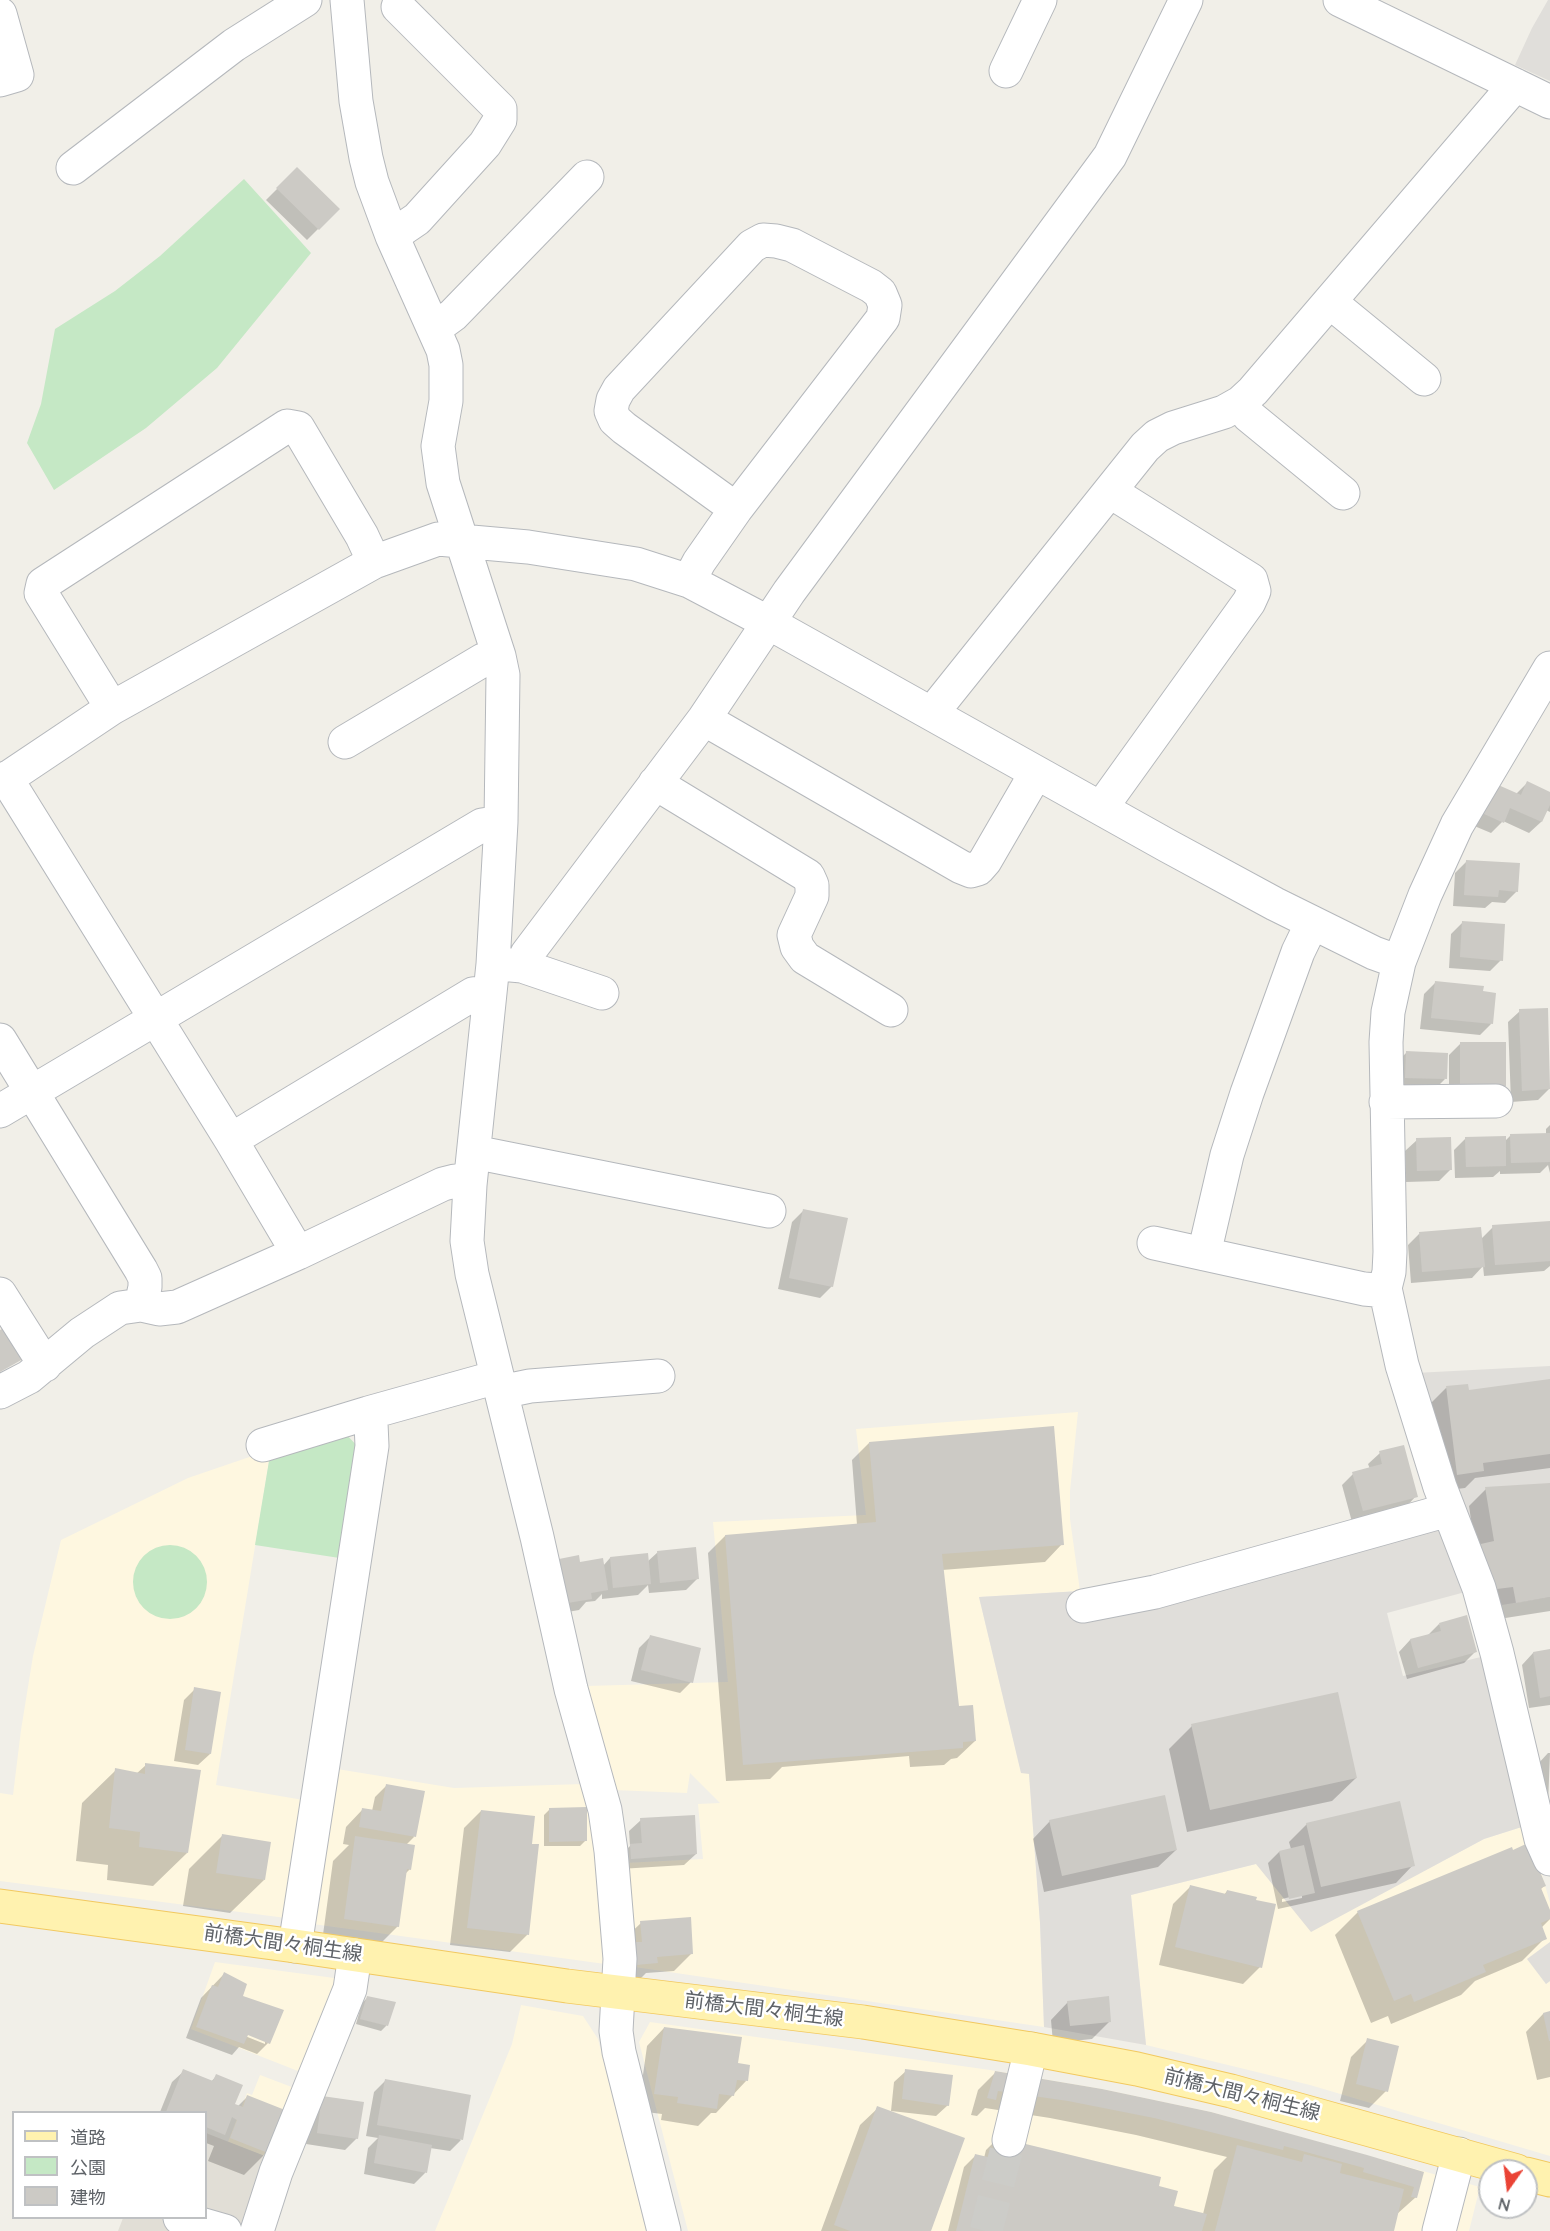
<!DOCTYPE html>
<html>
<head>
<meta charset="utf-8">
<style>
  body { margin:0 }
  #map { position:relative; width:1550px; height:2231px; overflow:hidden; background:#f1efe8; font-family:Quicksand,"Noto Sans JP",sans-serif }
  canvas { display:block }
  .legend { position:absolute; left:12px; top:2111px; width:195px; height:108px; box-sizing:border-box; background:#fff; border:2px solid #bfc1c3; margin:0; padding:8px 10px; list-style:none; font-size:18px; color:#5f6368 }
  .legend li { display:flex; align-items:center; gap:12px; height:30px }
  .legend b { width:30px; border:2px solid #bfc1c3 }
  .north { position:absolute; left:1478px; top:2159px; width:60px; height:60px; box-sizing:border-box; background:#fff; border:2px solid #bfc1c3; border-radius:50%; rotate:194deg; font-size:16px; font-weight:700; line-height:24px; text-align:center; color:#5f6368 }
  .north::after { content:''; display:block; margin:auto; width:21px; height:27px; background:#ea4335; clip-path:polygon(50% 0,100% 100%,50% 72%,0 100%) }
</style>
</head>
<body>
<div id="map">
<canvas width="1550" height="2231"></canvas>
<ul class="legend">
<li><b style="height:8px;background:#fff2af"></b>道路</li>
<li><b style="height:16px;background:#c5e8c5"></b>公園</li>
<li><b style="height:16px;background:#cccac5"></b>建物</li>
</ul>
<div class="north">N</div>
</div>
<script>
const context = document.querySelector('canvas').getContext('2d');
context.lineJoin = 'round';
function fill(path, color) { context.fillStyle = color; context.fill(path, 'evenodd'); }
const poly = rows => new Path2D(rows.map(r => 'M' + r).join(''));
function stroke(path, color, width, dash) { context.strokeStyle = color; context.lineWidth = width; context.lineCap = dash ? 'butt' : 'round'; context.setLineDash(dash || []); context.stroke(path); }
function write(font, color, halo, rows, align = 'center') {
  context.font = font + ' Quicksand,"Noto Sans JP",sans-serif'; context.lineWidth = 5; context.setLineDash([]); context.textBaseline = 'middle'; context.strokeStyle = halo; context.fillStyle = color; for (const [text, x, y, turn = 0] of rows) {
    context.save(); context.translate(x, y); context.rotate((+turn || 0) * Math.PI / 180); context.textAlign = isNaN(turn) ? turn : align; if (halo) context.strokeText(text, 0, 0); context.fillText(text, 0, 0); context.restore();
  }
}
fill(poly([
  [1078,1412,1070,1491,1070,1519,1080,1591,979,1597,1021,1772,1029,1773,1040,1923,1044,2027,635,1967,625,1863,703,1859,698,1804,720,1803,690,1773,687,1793,613,1790,586,1686,728,1682,713,1522,866,1515,856,1429],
  [267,1451,269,1461,216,1785,309,1801,286,1918,0,1881,0,1793,13,1795,21,1730,33,1656,61,1540,188,1478],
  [331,1768,454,1788,584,1784,594,1840,605,1964,313,1924],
  [1528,1825,1550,1903,1550,1942,1528,1959,1546,1984,1550,1981,1550,2156,1310,2085,1146,2045,1131,1895,1256,1864,1352,1909,1484,1839],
  [215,1962,334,1978,339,1984,303,2073,191,2029],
  [521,2005,583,2016,598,2039,646,2231,435,2231,512,2044],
  [650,2022,990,2070,1102,2089,1211,2112,1480,2187,1469,2231,688,2231,639,2042],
  [260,2075,297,2089,270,2158,228,2142,247,2093,252,2095]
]), '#fef7e0');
fill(poly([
  [1548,0,1550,0,1550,81,1515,65,1532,28],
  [1550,1366,1550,1597,1496,1606,1415,1373],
  [1435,1527,1450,1535,1469,1591,1387,1613,1403,1676,1489,1655,1528,1825,1484,1839,1311,1932,1256,1864,1131,1895,1146,2045,1044,2027,1040,1923,1029,1774,1021,1773,979,1597,1080,1591],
  [1550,1942,1550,1981,1546,1984,1527,1959]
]), '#e0deda');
fill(poly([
  [206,2133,270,2158,245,2231,118,2231,123,2218,206,2218]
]), '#e1ded6');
fill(poly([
  [244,179,311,253,217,368,146,428,54,490,27,443,41,404,55,329,115,291,160,256],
  [343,1431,363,1452,346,1559,255,1545,269,1461,267,1451],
  '133 1582a37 37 0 1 1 74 0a37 37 0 1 1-74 0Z'
]), '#c5e8c5');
fill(poly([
  [297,169,338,209,307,240,266,200],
  [1527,783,1550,794,1550,812,1546,810,1541,822,1529,833,1503,821,1491,833,1472,825,1485,797,1516,794],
  [1467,861,1517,891,1505,903,1492,902,1485,908,1453,906,1455,873],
  [1463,922,1501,960,1490,971,1449,968,1451,934],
  [1435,983,1481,993,1491,1024,1480,1035,1420,1029,1424,994],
  [1520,1011,1549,1089,1538,1100,1511,1102,1508,1022],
  [1461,1043,1504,1086,1493,1097,1449,1097,1449,1055],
  [1407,1052,1445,1079,1434,1090,1394,1089,1395,1064],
  [1550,1125,1550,1173,1548,1165,1540,1173,1500,1174,1500,1171,1493,1177,1455,1178,1454,1150,1466,1138,1504,1142,1510,1136,1546,1135,1546,1129],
  [1417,1140,1451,1169,1439,1181,1406,1182,1405,1151],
  [804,1210,832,1286,820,1298,778,1289,792,1222],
  [1550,1223,1550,1266,1544,1271,1484,1276,1483,1266,1472,1278,1411,1283,1408,1245,1419,1234,1481,1239,1493,1227],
  [1550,1381,1550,1468,1475,1478,1465,1488,1440,1491,1429,1405,1446,1388,1467,1391],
  [869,1443,1062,1544,1045,1562,942,1570,957,1708,975,1741,957,1758,951,1759,944,1765,910,1767,909,1756,782,1767,770,1779,726,1781,708,1553,725,1536,857,1525,852,1460],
  [1380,1453,1416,1496,1405,1508,1352,1522,1342,1485,1353,1474,1370,1469,1368,1464],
  [1550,1484,1550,1611,1499,1619,1475,1547,1469,1506,1486,1489],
  [658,1552,698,1578,686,1590,649,1593,648,1585,638,1595,602,1599,602,1594,595,1601,586,1602,579,1610,556,1614,548,1572,560,1560,603,1566,610,1558,647,1562],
  [1439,1624,1475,1652,1464,1663,1407,1679,1399,1652,1410,1640,1428,1635],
  [650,1637,691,1682,680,1693,631,1681,639,1648],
  [1550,1651,1550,1705,1529,1708,1522,1665,1533,1653],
  [195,1689,210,1754,198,1765,174,1761,184,1700],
  [1192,1726,1356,1778,1332,1801,1187,1832,1169,1749],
  [1548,1753,1550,1753,1548,1805,1537,1765],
  [146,1765,187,1853,153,1886,107,1880,108,1865,76,1861,82,1803,116,1770,136,1774],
  [387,1785,414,1837,406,1845,410,1869,405,1874,398,1926,375,1949,322,1942,333,1861,349,1845,343,1844,346,1827,363,1809,372,1811,375,1797],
  [549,1810,586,1840,580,1846,544,1846,544,1815],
  [481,1811,530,1845,527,1935,510,1952,450,1945,464,1828],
  [641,1820,696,1854,684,1865,620,1869,619,1857,630,1846,629,1831],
  [1050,1821,1176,1850,1158,1867,1044,1892,1033,1839],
  [1307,1824,1413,1865,1396,1883,1278,1909,1268,1863,1279,1852,1291,1849,1289,1842],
  [1302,1894,1302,1898,1282,1902,1282,1899],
  [222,1836,264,1880,230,1913,183,1906,189,1869],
  [1512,1852,1544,1886,1540,1890,1550,1914,1550,1919,1541,1928,1545,1938,1522,1961,1475,1981,1461,1995,1391,2024,1388,2016,1371,2023,1335,1935,1358,1912],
  [1190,1887,1224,1895,1227,1891,1260,1967,1243,1984,1159,1965,1173,1904],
  [641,1923,692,1953,674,1971,646,1973,639,1980,619,1982,623,1940],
  [224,1974,241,1997,268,2043,257,2054,239,2047,232,2055,186,2038,201,1998],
  [241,2031,265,2040,265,2044,240,2034],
  [367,1998,394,2003,386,2026,381,2031,356,2024,362,2003],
  [1068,2002,1110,2021,1092,2039,1053,2043,1051,2020],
  [1550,2013,1550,2077,1537,2080,1526,2032,1543,2014],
  [664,2028,736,2064,746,2081,716,2113,711,2113,698,2126,661,2120,662,2114,638,2111,647,2046],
  [1368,2040,1386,2091,1369,2108,1340,2101,1351,2057],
  [184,2071,211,2082,216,2076,233,2105,238,2106,247,2097,267,2152,244,2175,208,2161,214,2146,206,2143,206,2112,160,2112,172,2082],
  [906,2071,948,2105,936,2116,891,2111,894,2082],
  [995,2073,1422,2173,1416,2197,1397,2214,1392,2231,948,2231,964,2167,975,2156,984,2158,986,2150,997,2139,1157,2187,1172,2207,1203,2214,1214,2170,1227,2157,1136,2135,1050,2118,985,2108,977,2116,971,2115,978,2090],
  [385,2081,461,2140,450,2151,430,2148,425,2173,414,2184,364,2174,368,2148,378,2138,366,2136,374,2092],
  [323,2098,357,2138,345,2150,306,2144,311,2109],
  [878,2108,929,2231,821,2231,860,2125]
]), '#0003');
fill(poly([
  [297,167,340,209,319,230,276,188],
  [1527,781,1550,792,1550,805,1542,822,1510,808,1504,823,1482,813,1496,784,1521,795],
  [1466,860,1520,863,1518,892,1499,890,1498,897,1464,895],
  [1462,921,1505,924,1503,961,1460,957],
  [1435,981,1484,986,1483,991,1496,993,1493,1024,1431,1018],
  [1548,1008,1550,1089,1522,1091,1519,1009],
  [1460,1042,1506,1042,1506,1086,1460,1086],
  [1406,1051,1448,1053,1447,1079,1405,1078],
  [1550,1133,1550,1162,1511,1163,1510,1134],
  [1506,1136,1506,1166,1466,1167,1465,1137],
  [1451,1137,1452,1170,1417,1171,1416,1138],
  [803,1209,848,1218,833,1287,789,1278],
  [1550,1221,1550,1261,1495,1265,1492,1225],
  [1481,1227,1485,1267,1422,1272,1419,1232],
  [4,1328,23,1359,0,1372,0,1330],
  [1550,1379,1550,1454,1483,1463,1484,1471,1457,1475,1446,1386,1468,1384,1469,1390],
  [1054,1426,1064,1545,942,1554,959,1706,973,1705,976,1741,963,1742,963,1748,743,1765,725,1535,876,1522,869,1442],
  [1404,1445,1418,1497,1363,1511,1352,1472,1382,1464,1379,1451],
  [1550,1483,1550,1597,1516,1603,1513,1587,1489,1590,1472,1546,1494,1541,1485,1487],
  [696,1547,699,1579,660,1583,657,1551],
  [648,1553,651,1584,613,1588,610,1557],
  [579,1555,580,1562,603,1558,608,1590,591,1593,592,1599,567,1603,559,1559],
  [1467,1615,1477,1652,1418,1668,1410,1639,1441,1631,1439,1623],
  [650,1635,701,1648,693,1683,641,1670],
  [1550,1649,1550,1696,1540,1698,1533,1652],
  [194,1687,221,1692,211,1754,185,1750],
  [1338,1692,1357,1778,1210,1810,1191,1724],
  [145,1763,201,1770,188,1853,139,1847,140,1832,109,1828,115,1768,145,1774],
  [386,1784,425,1791,416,1837,359,1827,362,1808,381,1811],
  [1165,1795,1177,1850,1062,1876,1049,1820],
  [1400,1801,1415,1866,1321,1887,1306,1823],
  [587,1807,587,1841,549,1842,549,1808],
  [481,1810,535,1816,532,1844,539,1844,529,1935,467,1928],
  [695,1815,697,1854,631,1859,630,1844,642,1843,640,1818],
  [222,1834,271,1842,265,1880,216,1873],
  [355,1836,415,1845,411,1870,407,1869,399,1927,344,1919],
  [1528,1843,1546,1886,1541,1888,1550,1910,1550,1919,1541,1923,1547,1939,1483,1965,1486,1972,1414,2002,1411,1994,1394,2001,1357,1911,1512,1847,1513,1850],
  [1304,1845,1315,1893,1289,1899,1279,1851],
  [1190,1885,1226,1894,1227,1890,1257,1897,1256,1900,1276,1904,1262,1968,1175,1947],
  [691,1917,693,1954,657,1957,658,1963,636,1965,635,1942,642,1942,640,1921],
  [224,1972,247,1984,243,1996,284,2010,270,2044,248,2035,244,2044,196,2027,212,1985,218,1987],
  [367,1996,396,2002,388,2026,360,2019],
  [1109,1996,1111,2022,1070,2026,1067,2001],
  [1550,2011,1550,2041,1549,2041,1543,2013],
  [664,2027,742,2037,738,2063,750,2065,748,2081,737,2080,734,2096,719,2094,717,2109,677,2103,678,2097,654,2094],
  [1367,2038,1399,2046,1388,2092,1356,2084],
  [183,2069,213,2081,216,2074,243,2085,235,2104,243,2107,247,2095,285,2110,268,2153,230,2138,237,2120,232,2117,225,2135,206,2127,206,2112,166,2112],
  [905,2069,953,2075,949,2106,902,2099],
  [995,2071,1102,2089,1211,2112,1367,2155,1424,2172,1417,2198,1411,2197,1414,2187,1363,2172,1364,2168,1284,2146,1283,2150,1154,2118,1068,2101,998,2091,996,2100,987,2098],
  [385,2079,471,2095,463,2140,377,2125],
  [322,2096,364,2102,358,2139,317,2133],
  [877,2106,965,2138,931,2231,850,2231,834,2225],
  [379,2135,432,2145,427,2173,374,2163],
  [997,2137,1161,2177,1159,2186,1178,2191,1174,2206,1207,2214,1202,2231,956,2231,975,2154,992,2158],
  [1237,2145,1302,2162,1304,2154,1342,2164,1340,2173,1404,2189,1394,2231,1215,2231]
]), '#cccac5');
stroke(poly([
  [986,2231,1009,2140]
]), '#ccccc8', 33, [33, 16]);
const minor = poly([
  [347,0,356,101,366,158,372,182,392,236,443,350,446,365,446,401,438,446,443,483,499,656,503,675,501,822,493,964,470,1185,467,1241,472,1274,537,1537,571,1689,605,1810,611,1851,620,1959,616,2031,619,2052,664,2231],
  [1340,0,1550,102],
  [0,14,17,75,0,80],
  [1006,71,1040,0],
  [73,168,234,45,305,0],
  [392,236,417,219,485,144,500,120,500,109,398,7],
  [1330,302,1424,379],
  [434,329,453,315,587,177],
  [1240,403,1249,416,1343,493],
  [689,581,699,562,736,509,883,318,885,305,880,293,871,286,792,245,776,241,763,240,752,246,619,389,613,400,611,411,615,420,624,428,736,509],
  [1550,668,1457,825,1425,895,1399,962,1388,1012,1386,1042,1390,1252,1389,1272,1385,1288,1402,1365,1440,1487,1479,1588,1497,1653,1541,1839,1550,1859],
  [112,708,41,593,43,584,287,426,298,428,362,536,374,562],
  [932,713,1145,447,1157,436,1173,428,1224,412,1240,403,1253,391,1515,85],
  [704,719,961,867,971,871,978,869,985,861,1036,773],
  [345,742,483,660,499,656],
  [6,778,231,1140,298,1253],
  [0,783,112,708,374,562,438,539,528,547,636,564,689,581,769,623,1168,846,1275,904,1374,953,1399,962],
  [655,783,808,876,812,885,812,896,794,935,797,947,805,958,891,1010],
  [1101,808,1249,602,1254,591,1251,580,1111,492],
  [500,964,522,966,602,993],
  [522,966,527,954,704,719,789,592,1110,156,1186,0],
  [0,1040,141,1270,145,1278,145,1287,141,1305],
  [1386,1102,1496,1101],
  [0,1111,482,825,501,822],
  [231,1140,473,994,490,992],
  [474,1152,769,1211],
  [1154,1243,1364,1289,1376,1290,1385,1288],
  [1204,1254,1227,1155,1247,1093,1298,952,1312,923],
  [0,1294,45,1365],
  [0,1392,29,1377,82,1333,120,1308,141,1305,159,1309,177,1307,298,1253,443,1184,455,1181,470,1185],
  [501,1392,530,1386,658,1376],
  [263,1445,368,1413,497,1377],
  [1083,1606,1155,1592,1448,1510],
  [295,1946,372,1446,371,1423,368,1413],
  [1009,2140,1031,2049],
  [180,2218,225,2231],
  [257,2231,276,2172,350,1989,355,1955],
  [1439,2231,1459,2154]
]);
const major = poly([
  [0,1906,295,1946,567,1986,863,2022,1031,2049,1137,2069,1231,2091,1517,2171],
  [1526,2174,1550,2180]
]);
stroke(minor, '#b5b8bc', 35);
stroke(major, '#f2c960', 35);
stroke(minor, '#fff', 33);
stroke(major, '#fff2af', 33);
write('20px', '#5f6368', '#fff', [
  ["前橋大間々桐生線",283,1944,8],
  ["前橋大間々桐生線",764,2010,7],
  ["前橋大間々桐生線",1242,2095,14]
]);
</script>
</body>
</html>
